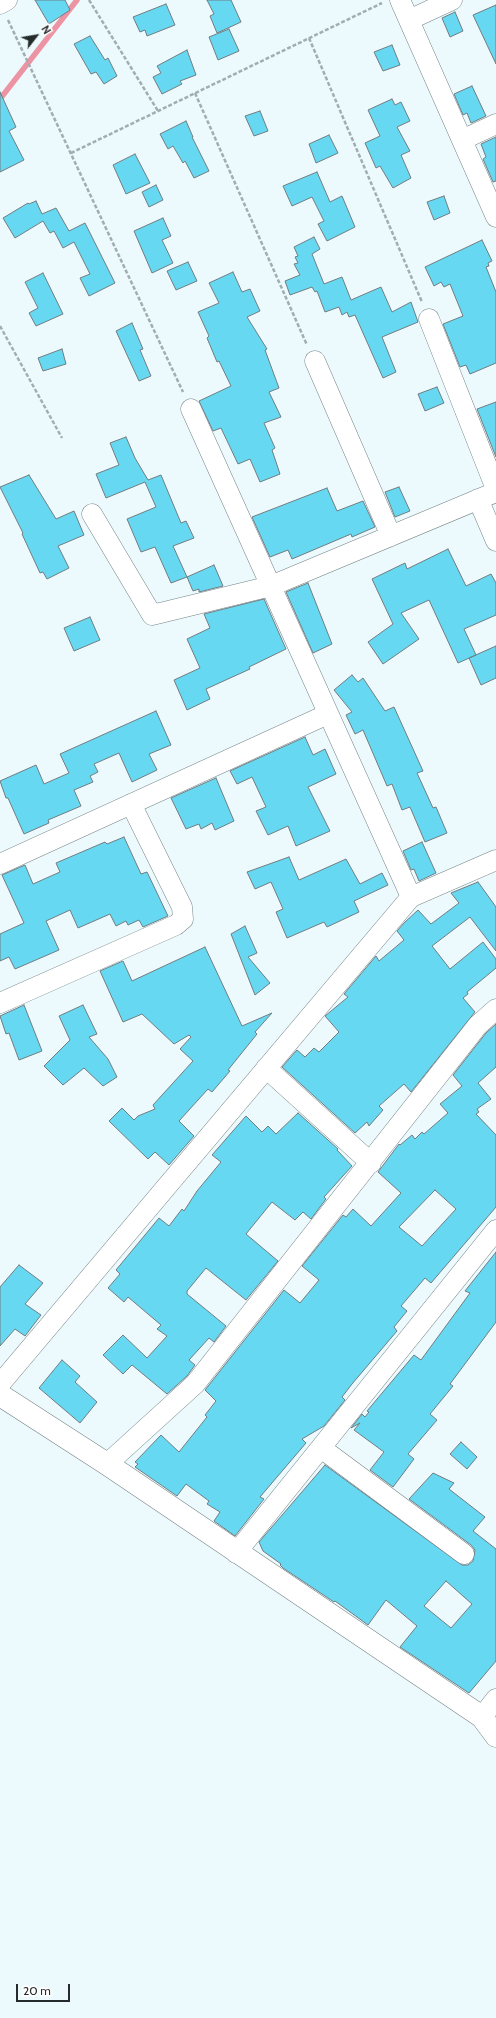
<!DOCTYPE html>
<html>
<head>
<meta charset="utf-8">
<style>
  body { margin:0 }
  #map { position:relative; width:496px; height:2018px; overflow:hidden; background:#ecfafd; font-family:Cabin,sans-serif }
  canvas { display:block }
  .north { position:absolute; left:16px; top:16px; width:40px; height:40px; -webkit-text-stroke:3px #fff; paint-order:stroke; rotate:59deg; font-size:11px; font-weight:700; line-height:16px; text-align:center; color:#252a2b }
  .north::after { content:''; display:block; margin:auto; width:14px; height:18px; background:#252a2b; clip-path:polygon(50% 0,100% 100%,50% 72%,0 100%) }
  .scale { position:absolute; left:16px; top:1984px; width:54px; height:18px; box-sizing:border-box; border:2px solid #252a2b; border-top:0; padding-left:5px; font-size:12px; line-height:14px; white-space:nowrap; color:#252a2b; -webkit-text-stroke:3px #fff; paint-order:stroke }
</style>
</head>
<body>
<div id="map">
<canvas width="496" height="2018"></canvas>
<div class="north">N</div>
<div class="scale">20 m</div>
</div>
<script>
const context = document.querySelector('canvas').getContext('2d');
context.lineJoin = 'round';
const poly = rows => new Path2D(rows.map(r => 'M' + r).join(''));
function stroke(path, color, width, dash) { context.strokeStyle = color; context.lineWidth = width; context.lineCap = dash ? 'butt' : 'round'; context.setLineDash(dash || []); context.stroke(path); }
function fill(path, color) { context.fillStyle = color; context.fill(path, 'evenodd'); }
stroke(poly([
  [0,99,77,0]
]), '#ec94a4', 5.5);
const building = poly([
  [35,0,65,0,70,10,49,24,35,0],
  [207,0,231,0,241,22,217,33,210,16,214,14,207,0],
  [166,4,175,25,147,36,145,30,140,32,133,17,166,4],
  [496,5,496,64,473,15,496,5],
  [455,12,463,31,450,37,442,18,455,12],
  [229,29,239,51,218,60,209,37,229,29],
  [90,36,105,60,108,58,117,76,104,84,96,72,91,74,74,44,90,36],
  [392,45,400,65,383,71,374,52,392,45],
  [187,50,196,75,180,81,182,84,162,94,153,77,161,73,157,66,187,50],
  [472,86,486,116,471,123,467,113,463,115,454,94,472,86],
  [0,92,16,127,9,131,24,160,0,172,0,92],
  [392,99,395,105,401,102,410,121,397,127,410,151,401,155,411,178,393,188,380,166,376,168,365,143,380,136,368,110,392,99],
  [260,111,268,131,254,136,245,116,260,111],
  [186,121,193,137,192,137,209,171,194,178,185,161,183,163,173,146,168,149,160,134,186,121],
  [329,135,338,153,316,163,309,144,329,135],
  [496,137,496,181,493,182,483,159,486,157,481,144,496,137],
  [135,154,150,183,126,194,113,165,135,154],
  [317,172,330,202,342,196,355,227,327,241,318,224,324,221,312,197,292,206,283,186,317,172],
  [156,185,163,200,149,207,142,192,156,185],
  [444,196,450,213,434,220,427,202,444,196],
  [36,201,42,214,56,208,69,231,85,223,115,283,89,296,80,278,90,274,74,242,63,248,54,231,50,233,43,221,15,238,3,218,28,203,29,204,36,201],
  [163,218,171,236,162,240,173,263,152,273,134,231,163,218],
  [314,237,320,249,312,254,324,284,342,277,351,300,381,287,392,312,411,302,418,322,382,337,396,372,383,378,355,315,349,317,347,312,342,315,339,307,325,312,317,291,315,292,312,287,290,295,285,281,300,275,294,264,298,263,295,257,298,256,294,247,314,237],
  [482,240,492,261,488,263,489,266,486,267,496,292,496,363,470,374,466,365,460,367,443,324,463,316,450,284,444,287,441,282,434,286,425,267,482,240],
  [188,262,197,281,176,290,167,271,188,262],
  [233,272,242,292,250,289,260,311,247,317,267,349,265,350,279,388,269,392,281,417,264,423,275,448,272,450,280,474,260,482,250,459,238,464,221,428,213,431,199,401,231,386,219,361,217,362,207,338,209,336,198,312,219,303,209,283,233,272],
  [43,273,63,314,36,326,29,313,38,308,25,282,43,273],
  [132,323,143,349,140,350,151,376,139,381,116,331,132,323],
  [62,349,66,364,43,371,38,358,62,349],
  [437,387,444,403,425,411,418,394,437,387],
  [496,402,496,457,477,409,496,402],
  [126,437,135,458,148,480,161,475,181,523,186,521,194,538,173,546,187,577,171,583,155,547,141,552,127,519,156,507,145,482,106,498,96,474,119,465,110,443,126,437],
  [29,475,56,519,74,511,84,535,58,546,69,568,47,579,43,572,40,573,22,534,23,533,0,487,29,475],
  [399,487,410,511,395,517,385,492,399,487],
  [327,488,337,511,363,501,375,527,352,537,351,534,292,559,288,550,270,557,252,517,327,488],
  [448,549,466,586,491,574,496,583,496,615,464,629,476,655,458,663,429,600,401,613,419,639,383,664,368,642,393,624,372,579,405,563,407,569,448,549],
  [214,565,223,586,199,592,199,589,193,591,187,577,214,565],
  [308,583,332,644,313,653,286,592,308,583],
  [264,599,286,649,249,667,250,669,206,689,210,699,187,710,174,680,200,668,187,639,210,628,204,614,264,599],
  [90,617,100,640,74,651,64,628,90,617],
  [496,646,496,678,481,685,469,658,496,646],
  [352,675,358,682,363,678,385,711,394,707,423,771,417,773,433,808,436,807,447,833,425,842,410,807,402,810,392,784,387,786,363,730,355,734,346,715,352,712,334,690,352,675],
  [156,711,171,745,149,754,157,770,132,782,119,753,94,764,98,772,90,776,93,782,74,790,81,806,48,820,49,823,24,834,8,798,6,798,0,781,36,765,44,784,69,773,60,754,156,711],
  [305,737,313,755,325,749,336,774,308,787,330,831,296,846,288,826,268,835,256,811,266,807,252,777,237,784,230,771,305,737],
  [216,778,234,821,215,830,212,823,201,829,199,824,186,829,171,798,216,778],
  [124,837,141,874,147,872,168,916,143,927,139,920,128,925,126,921,116,926,110,914,78,928,70,910,46,921,59,950,15,969,9,957,0,961,0,934,24,923,2,875,25,865,33,884,60,872,56,863,105,842,107,844,124,837],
  [422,842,436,873,419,881,414,869,411,870,403,851,422,842],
  [289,857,299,880,346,859,360,884,382,873,388,885,354,901,359,912,327,927,324,922,287,938,276,912,283,909,271,882,255,889,247,872,289,857],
  [478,882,496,907,496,951,470,917,432,946,450,969,483,942,496,959,496,968,467,992,468,994,463,998,475,1012,411,1092,404,1084,379,1106,383,1110,369,1126,367,1122,355,1133,282,1067,297,1050,305,1057,314,1048,319,1052,339,1032,325,1016,348,997,344,994,376,956,379,961,404,940,397,931,405,922,418,910,431,924,459,903,451,893,478,882],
  [245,926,257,953,248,957,270,983,255,995,231,934,245,926],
  [205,947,242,1026,272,1013,255,1032,257,1034,228,1070,230,1071,212,1092,208,1089,179,1121,194,1136,169,1165,155,1152,148,1159,109,1121,122,1108,134,1120,138,1116,155,1109,153,1105,193,1061,180,1049,191,1037,189,1035,174,1044,142,1014,123,1022,100,971,123,961,132,981,205,947],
  [24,1005,42,1051,19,1060,9,1033,6,1034,0,1016,24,1005],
  [83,1005,97,1034,89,1037,108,1059,117,1077,103,1086,84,1068,63,1085,44,1066,70,1040,59,1016,83,1005],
  [496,1024,496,1067,478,1083,491,1099,477,1109,479,1112,476,1114,496,1135,496,1207,431,1283,425,1278,401,1306,407,1311,394,1327,397,1331,352,1384,342,1397,345,1400,324,1426,302,1439,306,1443,260,1497,264,1499,235,1536,214,1521,220,1512,207,1504,209,1501,186,1484,177,1496,135,1467,138,1464,135,1462,161,1435,179,1452,207,1417,205,1415,216,1401,205,1390,284,1290,300,1303,319,1280,302,1266,343,1215,346,1217,353,1209,371,1226,401,1193,378,1172,399,1144,400,1145,412,1135,415,1139,422,1132,424,1134,448,1113,440,1104,462,1086,453,1075,486,1033,496,1024],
  [435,1190,456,1209,422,1246,399,1227,435,1190],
  [298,1113,338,1149,337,1150,352,1166,324,1197,326,1199,311,1219,303,1212,295,1220,272,1202,246,1234,278,1261,246,1300,206,1268,187,1291,187,1294,226,1326,214,1342,209,1338,189,1360,195,1365,187,1376,167,1394,132,1365,123,1374,103,1355,123,1335,147,1358,167,1336,157,1329,161,1325,128,1297,124,1302,108,1288,120,1274,116,1270,159,1218,169,1226,182,1209,184,1211,197,1191,221,1162,212,1155,246,1116,262,1132,268,1126,276,1134,298,1113],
  [496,1252,496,1322,450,1384,453,1386,430,1414,437,1420,408,1454,414,1459,393,1487,370,1470,384,1452,354,1430,360,1423,351,1428,362,1414,365,1417,369,1412,367,1411,414,1355,421,1360,470,1293,465,1291,496,1252],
  [19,1265,43,1283,25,1304,41,1315,25,1336,15,1329,0,1346,0,1287,19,1265],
  [62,1360,80,1376,75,1382,97,1402,80,1423,39,1388,62,1360],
  [461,1442,477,1457,467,1469,450,1454,461,1442],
  [325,1465,462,1565,468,1565,473,1561,475,1550,471,1545,409,1499,433,1473,454,1483,449,1489,485,1517,473,1531,496,1549,496,1661,469,1693,400,1647,417,1626,386,1600,368,1625,335,1601,334,1602,283,1568,280,1565,281,1564,263,1551,259,1542,325,1465],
  [446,1581,472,1604,451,1628,424,1606,446,1581]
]);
fill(building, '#67d8f2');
stroke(building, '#707d80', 1);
const minor = poly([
  [400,0,496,217],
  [0,4,7,0],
  [409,20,452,0],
  [462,140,496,124],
  [429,319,496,489],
  [315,361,391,536],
  [191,409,411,897],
  [478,499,496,541],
  [92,514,152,615,271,586,496,492],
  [0,864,328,714],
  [0,1003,176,925,183,919,182,907,131,804],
  [266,1068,371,1163],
  [0,1384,411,897,496,860],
  [321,1448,464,1554],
  [107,1464,195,1384,478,1025,496,1009],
  [236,1553,496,1230],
  [482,1717,496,1699]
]);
const tertiary = poly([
  [0,1395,107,1464,482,1717,496,1736]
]);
stroke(minor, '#778487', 21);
stroke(tertiary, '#778487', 23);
stroke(poly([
  [89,0,158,111],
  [8,20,183,392],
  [309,38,422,302],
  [195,93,307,345],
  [71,153,382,3],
  [0,326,62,438]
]), '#a2adaf', 2.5, [4, 2]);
stroke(minor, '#fff', 20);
stroke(tertiary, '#fff', 22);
</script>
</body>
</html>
